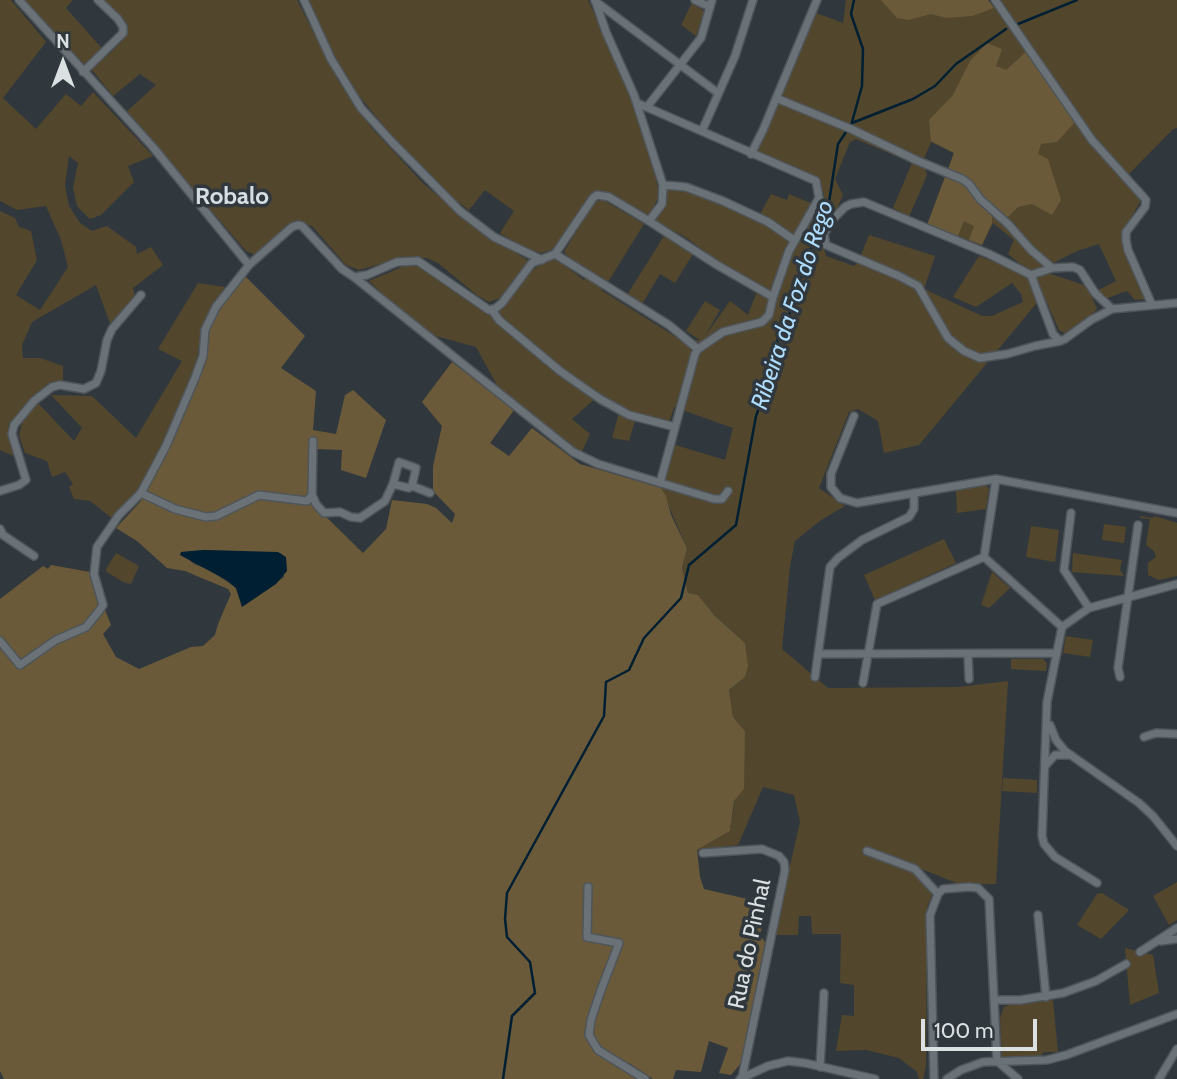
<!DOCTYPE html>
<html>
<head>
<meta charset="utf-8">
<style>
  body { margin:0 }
  #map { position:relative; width:1177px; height:1079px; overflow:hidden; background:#31383d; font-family:Cabin,sans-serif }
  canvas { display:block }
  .north { position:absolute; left:28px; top:28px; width:70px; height:70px; -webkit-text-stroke:5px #31383d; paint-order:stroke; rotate:0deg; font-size:19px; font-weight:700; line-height:28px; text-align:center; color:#dbe0e3 }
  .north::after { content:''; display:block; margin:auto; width:24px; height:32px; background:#dbe0e3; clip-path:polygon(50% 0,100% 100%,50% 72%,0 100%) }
  .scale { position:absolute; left:921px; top:1019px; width:116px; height:32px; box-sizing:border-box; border:4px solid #dbe0e3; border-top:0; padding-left:9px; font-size:21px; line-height:24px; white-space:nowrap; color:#dbe0e3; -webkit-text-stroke:5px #31383d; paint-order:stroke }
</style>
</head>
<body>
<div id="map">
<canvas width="1177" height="1079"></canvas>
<div class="north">N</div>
<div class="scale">100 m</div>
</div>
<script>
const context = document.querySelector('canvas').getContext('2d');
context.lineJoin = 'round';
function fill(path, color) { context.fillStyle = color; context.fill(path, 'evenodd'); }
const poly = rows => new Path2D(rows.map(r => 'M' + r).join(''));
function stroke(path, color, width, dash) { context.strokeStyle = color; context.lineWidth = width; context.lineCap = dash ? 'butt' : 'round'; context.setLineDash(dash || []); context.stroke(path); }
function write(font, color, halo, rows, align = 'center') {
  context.font = font + ' Cabin,sans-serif'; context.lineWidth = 7; context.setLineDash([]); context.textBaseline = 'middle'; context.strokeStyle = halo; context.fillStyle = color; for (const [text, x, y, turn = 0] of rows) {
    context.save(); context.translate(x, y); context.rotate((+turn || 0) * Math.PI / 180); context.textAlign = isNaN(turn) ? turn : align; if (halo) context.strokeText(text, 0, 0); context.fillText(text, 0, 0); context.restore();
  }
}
fill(poly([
  [0,0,11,0,46,42,3,98,36,129,66,94,81,106,93,92,153,156,128,166,134,182,101,215,90,219,77,206,73,188,78,163,69,156,65,185,69,206,80,223,92,231,107,226,136,247,137,254,151,247,163,265,133,288,135,297,111,326,96,285,32,322,22,345,23,358,40,358,63,366,63,381,48,383,9,423,8,432,16,457,0,450,0,211,15,218,19,227,31,231,37,260,16,295,40,310,68,267,61,240,46,206,17,210,0,201],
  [24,0,73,0,66,8,108,55,122,41,125,29,115,12,104,0,297,0,338,80,370,126,423,183,477,229,529,261,500,298,489,302,478,296,438,263,427,258,406,257,359,270,346,265,312,226,299,223,255,255,246,251,233,236,126,112,156,85,140,74,113,96,93,71,66,47],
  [307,0,588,0,627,84,653,163,659,195,652,212,646,215,597,192,589,196,567,235,557,248,541,253,520,246,500,233,514,211,485,190,469,210,446,193,399,144,349,84],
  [846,0,988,0,1033,56,1116,171,1141,200,1124,230,1147,299,1135,300,1127,291,1105,299,1096,291,1116,281,1099,244,1077,251,1045,267,1051,274,1087,286,1097,309,1076,330,1066,334,1059,330,1035,276,1008,254,1014,240,993,223,982,245,927,225,954,153,931,142,923,161,927,175,909,217,893,208,912,163,856,139,850,142,835,179,843,195,822,242,826,256,854,266,859,260,869,235,935,256,924,289,982,316,992,316,1023,302,1021,294,1012,283,976,307,953,297,979,256,1025,274,1040,299,919,445,884,453,878,421,858,409,849,412,819,488,845,506,821,520,795,541,790,566,782,649,828,688,959,687,1008,681,996,884,959,884,866,847,863,853,916,873,932,895,927,908,926,1066,923,1079,919,1079,917,1072,899,1058,866,1050,836,1051,842,1015,854,1016,854,985,840,983,841,934,812,934,811,916,799,916,798,935,774,935,800,822,794,795,763,787,738,845,697,850,730,831,745,731,733,717,729,690,745,677,745,643,715,616,698,595,688,593,682,568,687,548,661,488,672,444,725,460,733,428,674,407,669,423,637,414,629,441,612,438,620,409,597,397,572,419,590,434,581,454,563,444,497,385,476,347,436,336,403,313,369,281,409,264,430,270,489,309,502,304,525,275,546,261,556,259,584,280,592,272,574,262,564,252,594,201,605,201,644,224,608,282,601,290,684,342,700,340,686,331,705,301,720,310,705,336,730,301,748,315,759,286,717,261,687,238,655,221,667,200,663,179,758,218,771,194,787,200,789,194,818,206,824,195,820,182,755,154,816,13,843,23],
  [999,0,1177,0,1177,128,1173,129,1128,175,1095,140],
  [692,3,704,11,696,36,681,25],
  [664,236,693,254,675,283,660,274,642,304,627,295],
  [198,283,225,287,201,328,196,368,165,444,134,497,113,519,90,501,74,499,69,487,73,484,65,472,52,477,47,461,25,453,19,435,22,423,36,401,74,441,82,428,51,395,92,396,136,438,182,361,158,349],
  [984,485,989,488,986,509,957,513,956,490],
  [1140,516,1153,518,1154,516,1177,523,1177,576,1159,580,1148,575,1148,563,1156,557,1154,551,1146,545,1150,519,1140,518],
  [1104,524,1126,527,1124,543,1102,540],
  [1031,526,1059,530,1055,562,1026,557],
  [944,539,956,563,875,600,864,575],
  [116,553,139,566,131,584,123,582,107,572,106,569],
  [1073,553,1122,560,1120,570,1124,576,1072,572],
  [992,572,1010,588,989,608,981,605],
  [1066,636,1093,640,1090,657,1063,653],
  [1011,659,1043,659,1047,663,1046,671,1011,669],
  [1003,778,1037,780,1037,793,1002,791],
  [1177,882,1177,920,1169,925,1153,896],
  [1102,893,1129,910,1101,939,1077,925,1097,894],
  [1125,948,1153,955,1159,993,1130,1005],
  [1053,1000,1058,1052,1044,1052,1040,1056,1002,1057,1000,1018,1004,1007,1009,1005]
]), '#52462c');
fill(poly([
  [881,0,988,0,994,8,972,16,946,18,931,14,909,20,897,18],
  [987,43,1002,49,996,66,1006,70,1028,50,1076,121,1057,142,1041,144,1038,154,1048,159,1061,200,1052,215,1032,204,1018,207,1008,217,992,215,992,223,982,245,969,240,974,226,964,221,958,236,927,225,954,153,931,141,929,120,953,95,970,61],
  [245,276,305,336,281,368,316,391,313,430,336,434,345,395,353,390,386,420,366,478,341,470,342,450,316,449,313,504,363,553,386,529,392,500,427,504,436,508,452,523,455,514,433,491,433,466,442,426,422,402,452,362,514,410,490,443,509,456,532,428,580,464,661,488,666,496,671,515,687,548,682,568,688,593,698,595,715,616,745,643,748,666,745,677,729,690,733,717,745,731,744,789,734,801,730,831,697,850,700,877,704,889,769,904,760,935,765,942,742,1062,731,1075,719,1073,728,1048,709,1041,701,1072,676,1070,673,1079,653,1079,629,1063,624,1070,637,1079,4,1079,0,1071,0,599,43,566,48,569,51,565,90,572,111,625,103,634,116,657,139,669,191,647,203,646,215,635,218,624,231,594,228,589,185,571,167,568,137,541,116,528,140,502,159,469,203,370,210,329,219,308],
  [204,550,281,553,284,577,243,606,236,588,212,571,194,564,181,552]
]), '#6a5a39');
fill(poly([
  [204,550,278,552,286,557,287,571,276,584,242,607,236,588,228,581,180,555,181,552]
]), '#001f32');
stroke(poly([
  [1018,24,1077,0],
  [852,122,862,86,863,49,851,14,854,0],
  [503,1079,512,1016,535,993,530,962,507,937,505,919,507,893,604,716,606,682,629,670,644,638,681,598,689,565,736,525,756,416,772,375,778,338,795,302,804,263,827,215,838,144,852,123,913,99,935,86,956,64,1006,29]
]), '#001f32', 2.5);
const street = poly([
  [19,0,152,146,249,265],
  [304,0,331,59,361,108,392,142,460,211,494,237,542,260],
  [695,0,710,7],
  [995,0,1092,140,1146,200,1145,207,1126,232,1126,240,1128,250,1152,305],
  [595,1,718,93],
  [83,72,123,33,123,27,118,19,98,0],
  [776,98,851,129,918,161,962,179,969,184,980,199,1009,225,1031,250,1052,268],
  [637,103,816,181,819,198,789,251,773,297],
  [647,107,701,38,712,0],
  [702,131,735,56,753,0],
  [751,154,763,130,817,0],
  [663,185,686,187,723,201,768,222,794,240],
  [649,221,717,265,773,297,769,315,762,322,723,332,698,349,695,354,660,483],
  [555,254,669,325,698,349],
  [1031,275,1052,268,1073,267,1080,270,1095,293,1112,309],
  [354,277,573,452,598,464,714,499,722,499,728,491],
  [492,310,499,320,560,371,600,399,629,415,675,427],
  [1060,341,1053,334,1031,275,989,254,864,202,851,204,845,207,832,220,824,234,826,245,899,276,918,286,948,338,964,351,980,358,1007,354,1035,346,1060,341,1065,339,1091,320,1112,309,1177,303],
  [854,416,831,474,831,487,840,498,857,503,996,479,1177,513],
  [409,488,393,484,399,462,416,468,412,486,430,493],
  [0,491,19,485,26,480,12,434,14,425,34,401,52,387,60,385,84,389,96,383,101,371,107,340,112,329,141,295],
  [141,493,175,509,206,517,216,516,259,495,307,501,312,495,313,441],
  [312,495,316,504,324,513,340,512,351,517,360,518,385,501,393,484],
  [1071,513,1064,570,1089,608],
  [0,529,3,535,34,556],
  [984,557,1062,627],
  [984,557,996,479],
  [0,641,20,665,56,640,86,627,99,611,103,605,94,574,97,547,119,515,141,493,166,446,195,378,203,356,205,330,216,307,249,265,292,227,298,225,302,226,342,269,354,277,367,275,397,262,418,261,489,310,496,308,502,303,532,263,555,254,593,198,597,195,609,197,649,221,662,204,663,185,634,95,606,32,595,0],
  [818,654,1057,653],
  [968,654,969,679],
  [815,677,830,567,838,558,862,540,909,517,914,509,914,493],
  [1120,677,1118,668,1138,525],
  [863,683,877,604,984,557],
  [1050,725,1056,740,1065,751,1139,803,1153,816,1177,846],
  [1144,737,1156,733,1177,734],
  [1046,765,1055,755,1071,755],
  [867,851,915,869,938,894],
  [703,853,762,849,779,856,784,862,785,870,742,1078],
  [1097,883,1055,857,1044,844,1042,836,1047,702,1062,627,1089,608,1177,584],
  [588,887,587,937,619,943,601,990,591,1020,589,1035,598,1050,645,1079],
  [938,894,943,889,969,887,978,888,989,899,997,1061,1018,1079],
  [1038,915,1046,997],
  [1161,941,1177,939],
  [1140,952,1177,928],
  [994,1000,1020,1000,1063,993,1096,981,1126,964],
  [820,1067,824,993],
  [740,1079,768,1066,788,1061,805,1063,875,1079],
  [934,1079,930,915,938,894],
  [947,1079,961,1070,983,1062,1047,1060,1066,1055,1177,1014],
  [1159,1079,1177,1049]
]);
stroke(street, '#4f5559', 10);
stroke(street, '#6a7278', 7);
write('23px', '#dbe0e3', '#31383d', [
  ["Rua do Pinhal",750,944,-78]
]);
write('bold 24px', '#d5dee4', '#31383d', [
  ["Robalo",232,197]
]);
write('italic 24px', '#addcfd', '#31383d', [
  ["Ribeira da Foz do Rego",793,305,-72]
]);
</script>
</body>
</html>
